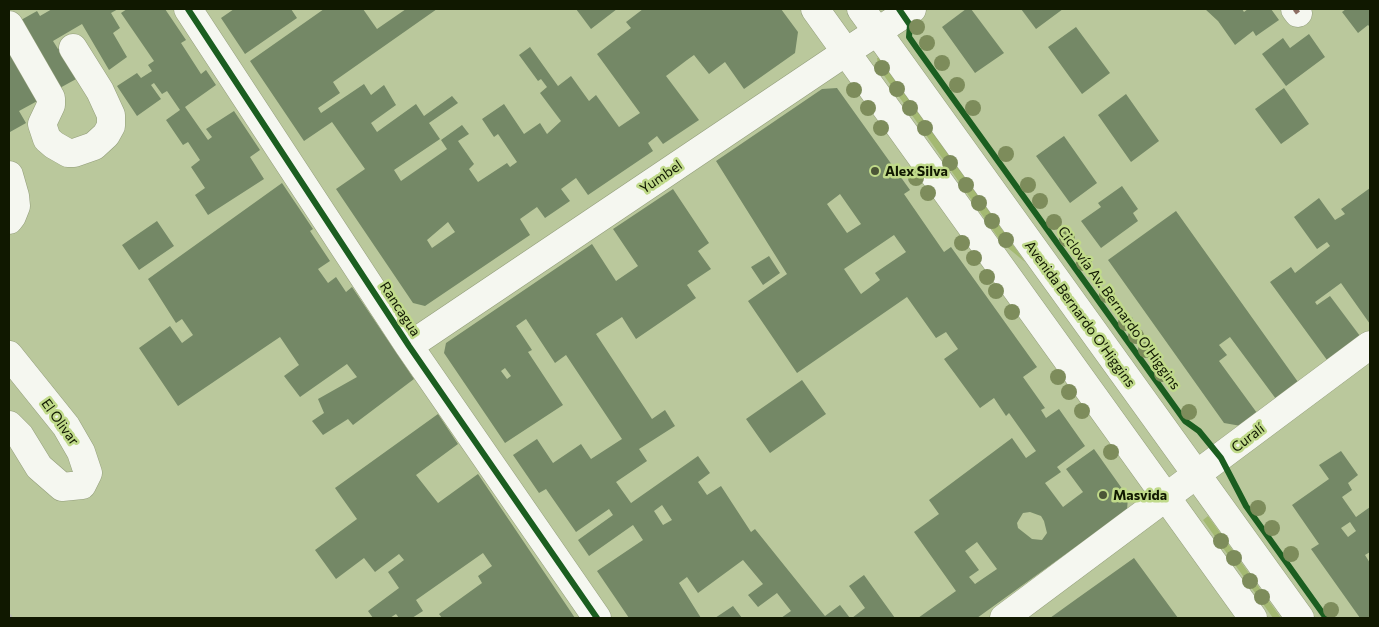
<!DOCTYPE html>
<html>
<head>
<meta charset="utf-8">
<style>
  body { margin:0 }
  #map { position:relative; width:1379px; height:627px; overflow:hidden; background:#bac89c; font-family:Commissioner,sans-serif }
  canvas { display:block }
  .frame { position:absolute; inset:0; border:10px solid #101800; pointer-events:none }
</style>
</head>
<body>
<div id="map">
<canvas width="1379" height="627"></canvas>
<div class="frame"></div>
</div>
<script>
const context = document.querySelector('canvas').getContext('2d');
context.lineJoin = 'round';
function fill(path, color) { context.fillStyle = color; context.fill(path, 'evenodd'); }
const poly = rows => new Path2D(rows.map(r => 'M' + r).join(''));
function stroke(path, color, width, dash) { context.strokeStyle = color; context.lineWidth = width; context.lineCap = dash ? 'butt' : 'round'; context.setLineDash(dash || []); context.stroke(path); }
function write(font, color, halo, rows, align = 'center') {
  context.font = font + ' Commissioner,sans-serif'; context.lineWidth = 5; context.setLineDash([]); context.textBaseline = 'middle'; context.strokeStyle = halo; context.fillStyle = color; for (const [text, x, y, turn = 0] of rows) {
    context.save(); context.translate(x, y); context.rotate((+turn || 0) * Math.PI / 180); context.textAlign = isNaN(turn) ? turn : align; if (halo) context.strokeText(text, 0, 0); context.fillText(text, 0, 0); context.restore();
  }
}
fill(poly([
  [880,57,1025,262,1002,243,878,67,877,58],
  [1208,516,1281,618,1273,618,1203,520]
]), '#a4b972');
fill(poly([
  [52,9,118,9,111,13,120,28,113,33,127,57,109,70,82,24,53,41,58,49,61,47,78,78,58,89,21,20,37,11,40,16],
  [127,9,165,9,186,40,181,43,201,74,206,70,216,85,185,107,208,140,212,137,206,129,234,111,260,150,250,157,264,179,208,215,195,195,205,188,191,167,200,160,188,142,183,145,166,120,180,110,167,91,162,94,154,83,151,85,161,99,137,116,117,86,137,73,141,78,152,71,148,65,154,61,121,13],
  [234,9,291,9,297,18,245,54,221,18],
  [324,9,363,9,377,29,406,9,437,9,333,82,340,93,318,108,321,113,364,84,371,95,384,85,396,105,371,123,377,132,416,104,424,116,452,96,458,103,429,123,440,139,394,170,401,181,447,149,441,140,462,125,469,134,458,141,474,164,469,169,478,182,507,163,510,167,517,162,498,134,494,137,482,119,504,104,524,134,540,123,547,134,561,121,540,93,547,87,541,79,538,81,519,55,530,47,558,86,571,76,589,101,596,95,619,127,640,113,597,54,631,28,626,22,643,9,781,9,798,32,795,53,744,89,725,62,709,74,694,55,687,60,666,76,699,120,663,144,657,136,648,143,653,151,588,195,576,178,561,189,570,201,545,218,537,207,520,219,530,235,425,306,413,303,336,189,365,169,332,122,304,141,250,61],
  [448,222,455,232,432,248,427,240],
  [576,9,617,9,591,29],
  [966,9,971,9,1004,53,975,73,942,27],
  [1021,9,1063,9,1036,29],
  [1205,9,1242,9,1244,12,1248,9,1271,9,1279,20,1256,36,1253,31,1235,45,1218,21],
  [1346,9,1370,9,1370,27,1368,25,1358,33,1342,12],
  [1076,27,1110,73,1082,94,1048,47],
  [1309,34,1325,57,1286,86,1262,54,1283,38,1290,48],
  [14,50,41,99,19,111,26,123,10,132,9,53],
  [837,88,910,190,904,194,944,252,951,247,1037,367,1023,377,1045,408,1041,410,1046,418,1059,409,1085,446,1057,467,1061,472,1045,483,1063,507,1083,492,1066,469,1094,449,1128,497,1127,510,977,618,918,618,956,591,914,532,939,514,929,500,1012,438,1026,458,1036,451,1009,413,1006,416,994,398,980,408,944,359,958,349,946,332,936,338,907,297,797,373,748,301,787,274,716,161,822,89],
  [840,194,861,224,847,233,827,204],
  [894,235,906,252,875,273,880,280,861,294,844,269],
  [1030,512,1041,516,1044,521,1047,533,1042,540,1032,539,1018,528,1017,523,1023,513],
  [977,542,997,569,975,584,969,577,979,570,965,551],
  [1284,88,1309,124,1281,144,1255,109],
  [1126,94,1159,141,1131,162,1098,115],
  [1064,136,1097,183,1070,203,1036,156],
  [282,183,313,229,310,231,330,261,318,269,328,283,336,277,346,292,352,287,414,379,353,425,348,419,323,435,312,421,324,413,318,399,357,377,347,364,300,397,284,376,299,365,280,337,178,406,139,348,170,326,182,343,193,335,182,319,176,323,148,279],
  [1122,186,1138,209,1133,213,1138,221,1101,248,1081,221,1101,207,1098,203],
  [1370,188,1370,324,1341,283,1315,302,1317,305,1330,296,1360,336,1327,360,1270,282,1291,267,1295,273,1330,246,1327,242,1317,249,1294,217,1319,198,1335,220,1345,214,1341,209],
  [673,189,709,243,698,251,711,269,687,285,696,298,636,339,622,317,596,334,652,419,665,410,675,426,639,449,647,461,616,482,631,503,698,456,710,473,698,482,707,495,721,486,751,532,755,529,825,616,840,605,850,618,781,618,791,611,777,593,758,607,748,595,763,584,743,560,698,593,687,577,679,583,701,618,629,618,597,571,643,540,633,525,589,556,578,540,613,515,609,509,576,532,546,489,539,493,513,455,537,439,553,463,581,444,591,459,622,439,566,355,555,363,526,319,516,326,532,350,528,352,563,405,505,443,444,353,446,343,592,244,616,281,638,266,613,229],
  [505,368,511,376,507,379,501,371],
  [662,505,672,520,663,525,654,511],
  [1176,211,1298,382,1276,399,1230,337,1219,345,1227,355,1219,361,1257,413,1241,426,1224,423,1108,260],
  [157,221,174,246,139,270,122,245],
  [769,256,780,273,763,285,751,267],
  [802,380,826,414,770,453,746,419],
  [438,414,458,444,416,475,438,503,478,474,575,618,442,618,439,614,482,583,478,576,492,566,483,553,416,600,423,611,412,618,399,618,396,614,390,618,373,618,368,611,399,588,388,572,404,560,399,554,375,572,364,558,336,579,315,550,357,519,335,488],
  [1341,451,1358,475,1348,483,1352,490,1342,497,1356,517,1370,507,1370,552,1365,555,1370,563,1370,618,1360,618,1311,549,1319,544,1292,505,1329,479,1319,465],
  [1350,522,1356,531,1348,537,1341,528],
  [1134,558,1178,618,1050,618,1075,600],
  [864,575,895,618,852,618,865,608,849,586],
  [733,606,742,618,715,618]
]), '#748866');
const minor = poly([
  [188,9,409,346,597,618],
  [1295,9,1298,13],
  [9,25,51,98,51,105,42,124,47,139,54,145,68,153,74,153,94,146,106,135,111,126,111,115,100,91,73,48],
  [9,175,15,196,16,206,12,216,9,220],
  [409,346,846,52,912,9],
  [9,355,66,426,81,452,88,473,82,485,62,487,39,467,20,436,9,425],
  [1004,618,1370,345]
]);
const major = poly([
  [815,9,1253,618],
  [861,9,1300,618]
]);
stroke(minor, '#929d7a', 29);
stroke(major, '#929d7a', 29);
stroke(minor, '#f5f7f0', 28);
stroke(major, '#f5f7f0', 28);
stroke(poly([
  [9,615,11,618]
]), '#b6b9ae', 4, [10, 5]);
stroke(poly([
  [1295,9,1298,13]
]), '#8d6e63', 5, [10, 5]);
stroke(poly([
  [188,9,409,346,597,618],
  [899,9,910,25,909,37,916,47,1185,421,1199,431,1221,458,1246,506,1326,618]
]), '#1b5e20', 6);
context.fillStyle = '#7d8c5b';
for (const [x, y] of [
  [917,27],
  [927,43],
  [942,63],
  [882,68],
  [957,85],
  [897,89],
  [854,90],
  [868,108],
  [910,108],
  [973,108],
  [881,128],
  [925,128],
  [1006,154],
  [950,163],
  [916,178],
  [966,185],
  [1028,185],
  [928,193],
  [1040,201],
  [979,203],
  [992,221],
  [1054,222],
  [1067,239],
  [1006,240],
  [962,243],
  [974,258],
  [1084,263],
  [987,277],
  [996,291],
  [1107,295],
  [1012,312],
  [1126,323],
  [1136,336],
  [1146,350],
  [1162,374],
  [1058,377],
  [1069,392],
  [1082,411],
  [1189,412],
  [1111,452],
  [1258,508],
  [1272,528],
  [1221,541],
  [1291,554],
  [1234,558],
  [1250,581],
  [1262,597],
  [1331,610]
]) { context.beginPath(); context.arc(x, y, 8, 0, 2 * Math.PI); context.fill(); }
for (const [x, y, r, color] of [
  [875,171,5,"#4c5637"],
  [1103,495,5,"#4c5637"]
]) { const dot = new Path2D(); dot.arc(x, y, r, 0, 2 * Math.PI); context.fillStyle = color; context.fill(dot); stroke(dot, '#c0da8a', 2); }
write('bold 14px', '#101800', '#c0da8a', [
  ["Alex Silva",885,171],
  ["Masvida",1113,495]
], 'left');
write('14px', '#101800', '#c0da8a', [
  ["Yumbel",661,177,-34],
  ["Ciclovía Av. Bernardo O'Higgins",1119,308,54],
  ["Rancagua",400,309,57],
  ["Avenida Bernardo O'Higgins",1080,314,54],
  ["El Olivar",60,422,54],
  ["Curalí",1248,438,-37]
]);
</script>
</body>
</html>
